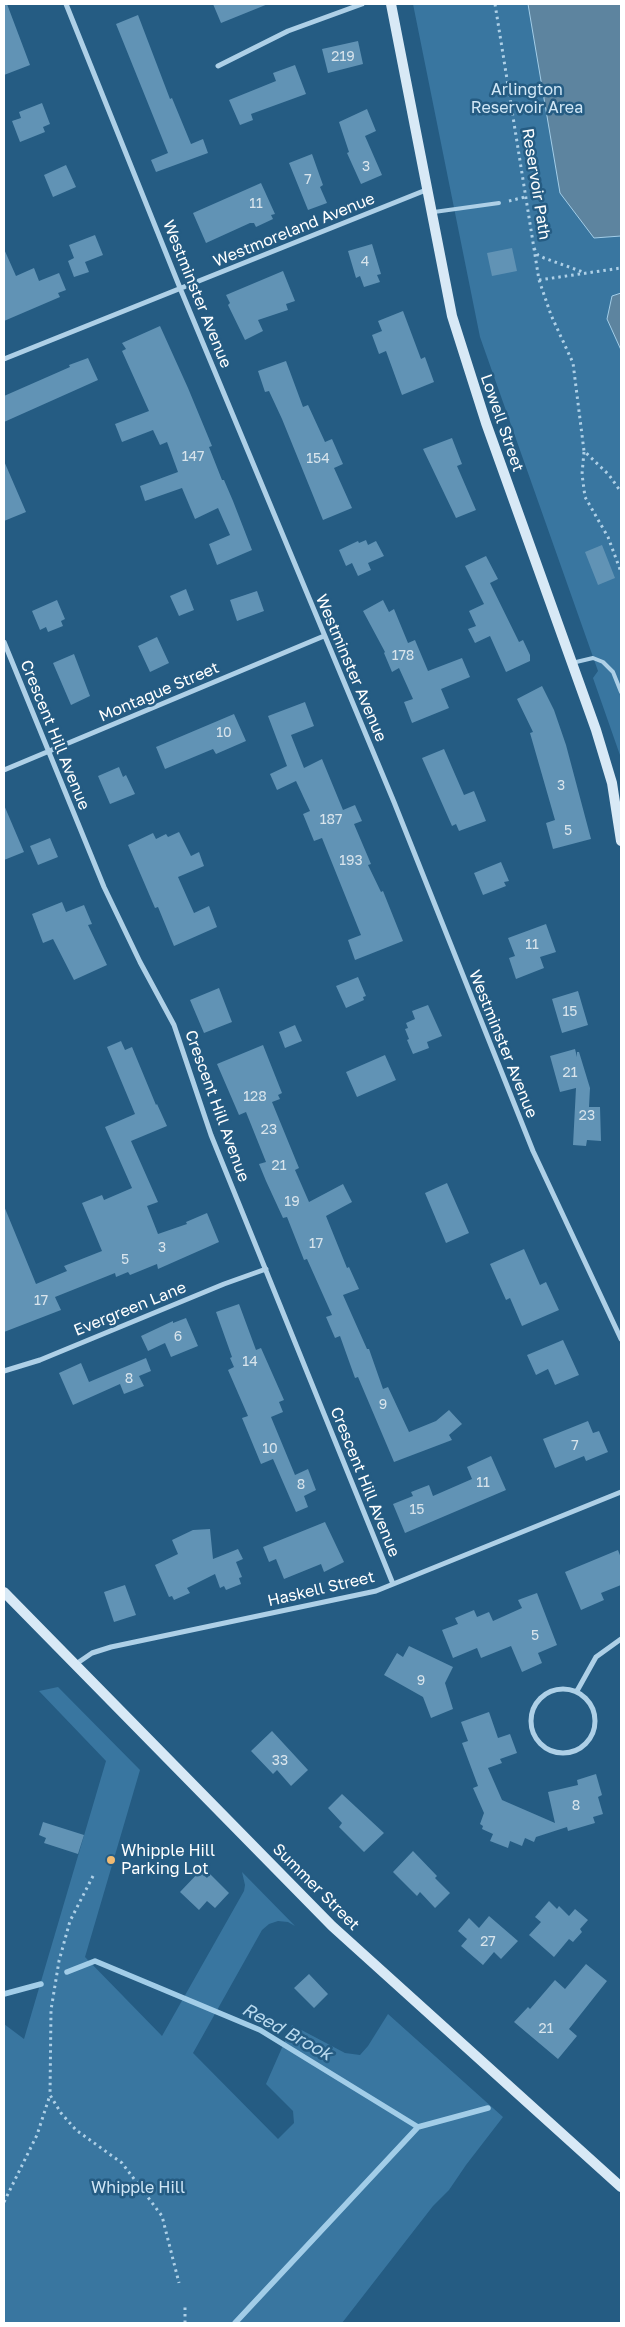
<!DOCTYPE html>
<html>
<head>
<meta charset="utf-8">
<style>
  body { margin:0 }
  #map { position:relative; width:625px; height:2327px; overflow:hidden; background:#255c83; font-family:"Golos Text",sans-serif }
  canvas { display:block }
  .frame { position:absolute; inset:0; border:5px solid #fff; pointer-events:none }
</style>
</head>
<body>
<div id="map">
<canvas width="625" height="2327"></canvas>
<div class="frame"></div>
</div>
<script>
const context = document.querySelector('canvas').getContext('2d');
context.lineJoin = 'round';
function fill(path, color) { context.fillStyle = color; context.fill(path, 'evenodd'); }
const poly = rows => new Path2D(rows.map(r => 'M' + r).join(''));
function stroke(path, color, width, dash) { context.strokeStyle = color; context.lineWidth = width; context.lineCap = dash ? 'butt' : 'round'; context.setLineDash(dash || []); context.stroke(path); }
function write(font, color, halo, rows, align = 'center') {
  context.font = font + ' "Golos Text",sans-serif'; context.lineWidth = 5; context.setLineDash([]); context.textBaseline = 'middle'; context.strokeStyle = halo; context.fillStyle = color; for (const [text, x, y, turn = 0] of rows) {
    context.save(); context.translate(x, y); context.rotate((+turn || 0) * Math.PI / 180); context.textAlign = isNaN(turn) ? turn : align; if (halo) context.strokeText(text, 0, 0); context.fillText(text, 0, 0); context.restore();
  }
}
fill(poly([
  [413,4,621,4,621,758,593,678,598,671,480,337],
  [58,1687,140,1770,85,1957,162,2036,244,1891,245,1885,242,1872,295,1926,288,1922,278,1921,269,1924,262,1930,193,2053,278,2139,294,2123,293,2111,266,2084,292,2025,345,2053,360,2055,368,2046,388,2014,503,2117,466,2165,449,2190,433,2206,342,2323,4,2323,4,2024,24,2039,106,1761,39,1691]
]), '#3976a0');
const water = poly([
  [528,4,621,4,621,236,594,238,560,193,528,4],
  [621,293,621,350,607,319,612,296,621,293]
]);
fill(water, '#5d849f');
stroke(water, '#a2cde8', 1);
stroke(poly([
  [67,1972,95,1961,260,2030,418,2127,488,2108],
  [4,1994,41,1984],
  [235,2323,418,2127]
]), '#a2cde8', 5.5);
fill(poly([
  [4,4,7,4,30,65,4,75],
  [213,4,268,4,221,23],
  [138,15,170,99,172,98,191,144,203,139,208,153,156,172,151,160,168,153,116,24],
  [358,41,363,64,328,73,322,49],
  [295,65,306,94,251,114,253,120,240,125,229,100,276,81,273,73],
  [42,103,50,124,43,127,45,132,20,142,12,121,21,118,19,112],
  [367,109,376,131,365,136,382,175,361,184,347,153,349,152,339,122],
  [312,154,323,185,320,187,327,203,308,210,289,163],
  [66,165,76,187,53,197,44,175],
  [261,183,275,214,271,215,273,219,256,227,254,223,250,223,206,243,193,213],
  [95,235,103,255,85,262,89,272,74,277,68,261,74,258,69,245],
  [372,244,381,274,377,275,380,282,364,287,360,276,356,278,348,251],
  [512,248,517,271,492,276,487,253],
  [4,249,16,276,34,268,39,281,59,273,66,290,58,293,60,297,4,321],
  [283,271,295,301,286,304,288,310,258,320,263,331,245,340,228,305,230,303,226,295],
  [403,311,421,359,425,357,434,382,402,395,386,351,379,354,372,335,382,331,378,321],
  [160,326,188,388,212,446,209,447,222,480,224,480,233,501,252,550,217,565,209,544,230,535,218,508,195,519,182,488,145,501,140,486,178,472,167,442,160,445,153,430,122,442,115,424,149,411,122,351,126,349,122,343],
  [88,358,98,380,4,422,4,396,70,367,69,365],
  [286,361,303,407,308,405,325,442,332,439,343,464,334,468,352,508,323,520,282,419,269,391,265,392,258,371],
  [452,438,462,464,457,466,476,510,456,518,423,449],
  [4,461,26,512,4,521],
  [366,540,368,545,376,541,384,556,368,563,371,570,358,576,352,563,346,566,339,550,358,541,359,543],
  [602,545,615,578,598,585,585,552],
  [486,556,498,579,490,583,519,642,523,640,530,655,530,661,506,672,490,636,475,643,468,629,476,626,469,611,484,604,465,566],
  [186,589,194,610,179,616,170,596],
  [257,591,264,611,237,621,230,600],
  [57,600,65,619,61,621,63,626,48,632,46,627,40,630,32,611],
  [383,600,389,612,394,609,408,643,415,640,428,671,462,658,470,677,441,689,449,708,412,723,404,702,413,699,399,668,392,672,384,653,385,652,363,611],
  [157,637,169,663,150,672,138,646],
  [74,654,90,696,71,705,53,663],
  [542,686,554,710,566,745,591,839,553,849,546,823,555,820,530,733,533,732,517,699],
  [305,702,314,726,291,735,304,768,322,759,343,810,355,805,362,821,354,824,371,864,368,865,381,892,383,891,403,941,355,960,348,940,361,935,322,838,314,841,303,814,310,811,296,781,277,790,270,774,287,766,268,716],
  [234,714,246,741,216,754,213,749,165,769,156,747],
  [444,749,464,795,474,791,486,821,459,831,456,824,452,826,422,758],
  [119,767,123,777,126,775,135,794,110,804,98,776],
  [4,805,24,852,4,860],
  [179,832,191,856,199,852,204,866,178,877,194,913,209,906,217,927,174,946,158,907,155,908,128,845,153,833,156,839,166,834,168,837],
  [50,838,58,857,38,865,30,846],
  [501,862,509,881,504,882,506,886,483,895,474,873],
  [62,902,66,912,84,905,92,924,88,925,107,965,74,980,53,939,43,943,32,914],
  [546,924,556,952,540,957,544,968,516,979,509,958,515,956,508,938],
  [358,977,366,996,363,997,364,1000,346,1008,336,986],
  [219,988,232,1022,204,1033,190,1000],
  [578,991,588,1025,562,1033,552,999],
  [428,1005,442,1036,427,1042,429,1048,413,1054,407,1040,409,1039,405,1029,408,1028,406,1023,415,1019,412,1011],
  [295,1025,302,1041,285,1048,279,1032],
  [121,1041,125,1050,132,1047,156,1105,157,1104,167,1126,131,1141,158,1202,147,1206,158,1234,187,1224,186,1222,207,1213,219,1242,158,1269,157,1264,130,1275,128,1272,116,1277,115,1273,55,1297,61,1310,4,1332,4,1206,36,1284,67,1271,64,1266,102,1251,82,1203,102,1195,104,1200,132,1188,105,1127,135,1114,107,1047],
  [263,1045,282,1093,278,1095,280,1099,272,1102,299,1168,295,1170,309,1202,343,1184,352,1202,326,1216,347,1268,349,1267,359,1289,343,1295,367,1349,369,1349,383,1389,388,1387,409,1432,436,1421,449,1410,462,1424,449,1435,452,1440,394,1462,358,1377,355,1378,340,1336,335,1338,326,1317,332,1315,307,1259,304,1260,287,1217,283,1218,266,1181,259,1164,266,1162,246,1112,239,1115,217,1064],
  [575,1049,577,1057,577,1052,579,1052,590,1088,589,1107,600,1107,601,1141,587,1140,586,1146,573,1145,576,1088,560,1092,550,1056],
  [385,1055,396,1080,357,1097,346,1072],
  [447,1183,469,1233,446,1243,425,1193],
  [524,1249,540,1285,546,1282,559,1310,522,1326,510,1298,506,1300,490,1264],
  [239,1304,256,1350,261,1348,284,1400,279,1402,283,1412,271,1417,295,1475,308,1469,316,1490,304,1496,308,1507,296,1512,273,1459,261,1464,242,1418,248,1416,228,1370,234,1367,230,1358,232,1357,216,1312],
  [186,1318,198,1346,171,1357,165,1343,148,1351,141,1336,173,1321,173,1323],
  [563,1340,579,1375,555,1385,548,1369,536,1375,527,1355],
  [146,1358,151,1371,139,1376,144,1386,124,1394,120,1384,73,1405,59,1373,81,1363,89,1382],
  [588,1421,593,1433,599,1431,608,1452,586,1461,584,1456,555,1468,543,1439],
  [491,1456,506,1490,405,1533,393,1504,413,1496,411,1492,429,1485,433,1496,472,1479,467,1467],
  [325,1522,344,1562,324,1572,321,1564,284,1579,276,1559,269,1562,263,1547],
  [210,1529,213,1559,238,1549,243,1559,236,1562,242,1577,239,1578,241,1584,226,1590,224,1586,220,1588,215,1574,187,1588,190,1593,174,1600,172,1596,169,1597,155,1565,178,1554,172,1540,193,1530],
  [618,1550,621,1558,621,1585,601,1593,604,1600,581,1610,565,1572],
  [125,1585,136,1615,114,1622,104,1592],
  [537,1593,557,1645,538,1653,542,1663,522,1672,511,1646,481,1658,477,1648,453,1658,442,1630,458,1624,455,1618,474,1610,477,1617,489,1612,493,1621,522,1608,518,1600],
  [409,1646,453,1667,445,1683,453,1709,431,1718,423,1697,384,1675,397,1653,403,1657],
  [489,1712,498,1738,510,1734,517,1753,500,1759,502,1763,488,1768,502,1800,555,1823,548,1792,578,1785,577,1780,596,1774,602,1795,598,1797,603,1814,593,1817,595,1823,568,1831,567,1827,536,1837,534,1842,525,1838,522,1846,510,1841,508,1848,490,1841,493,1834,482,1829,483,1826,480,1824,484,1813,473,1788,478,1786,462,1743,468,1741,461,1722],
  [272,1731,308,1770,291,1786,277,1770,273,1774,251,1751],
  [342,1794,384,1833,364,1852,339,1827,342,1823,328,1808],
  [43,1822,84,1835,78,1854,44,1843,46,1838,39,1835],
  [413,1851,437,1876,435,1878,450,1893,435,1908,420,1892,417,1896,393,1872],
  [200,1871,207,1878,210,1874,229,1893,215,1908,207,1901,199,1910,180,1892],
  [549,1901,557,1909,559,1906,569,1916,575,1909,588,1920,580,1929,582,1932,573,1942,569,1939,554,1957,529,1935,541,1922,535,1917],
  [489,1916,518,1941,501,1959,494,1952,483,1965,461,1946,467,1939,458,1931,469,1918,479,1928],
  [586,1964,607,1981,569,2029,577,2036,558,2059,514,2022,528,2007,530,2009,555,1980,565,1989],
  [309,1974,328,1994,314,2008,294,1988]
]), '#6193b5');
stroke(poly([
  [495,4,539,280,551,315,573,363,584,451,609,475,621,492],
  [509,201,525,197],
  [534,248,538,255,544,258,583,272],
  [539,280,621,268],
  [584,452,582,474,585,497,608,537,621,572],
  [93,1876,70,1921,59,1961,51,2010,50,2095,61,2113,76,2130,122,2163,162,2216,179,2283],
  [4,2202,37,2135,50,2095],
  [185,2323,185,2305]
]), '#aed0e7', 3, [2.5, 4]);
stroke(poly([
  [434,212,499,203],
  [572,663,593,658,603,662,613,672,621,692]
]), '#aed0e7', 4);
stroke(poly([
  [66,4,180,288,394,802,533,1151,621,1339],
  [218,66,288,31,362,4],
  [4,359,426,190],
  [4,642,104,887,140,962,174,1025,211,1135,393,1584],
  [4,770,324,636],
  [4,1371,40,1360,224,1284,266,1269],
  [76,1664,92,1653,111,1647,376,1591,621,1492],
  '531 1721a32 32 0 1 1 64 0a32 32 0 1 1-64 0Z',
  [577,1691,596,1657,621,1639]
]), '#aed0e7', 5);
stroke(poly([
  [391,4,452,316,486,423,596,730,612,783,621,841],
  [4,1592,332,1926,621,2187]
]), '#d8e9f6', 10);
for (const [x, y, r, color] of [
  [111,1860,5,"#f1ba72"]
]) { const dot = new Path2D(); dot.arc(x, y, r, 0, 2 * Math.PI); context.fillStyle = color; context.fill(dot); stroke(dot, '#255c83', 2); }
write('14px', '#d8e4ec', null, [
  ["219",343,57],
  ["3",366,167],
  ["7",308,180],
  ["11",256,204],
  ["4",365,262],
  ["147",193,457],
  ["154",318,459],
  ["178",403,656],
  ["10",224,733],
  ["3",561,786],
  ["187",331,820],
  ["5",568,831],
  ["193",351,861],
  ["11",532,945],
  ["15",570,1012],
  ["21",570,1073],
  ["128",255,1097],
  ["23",587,1116],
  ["23",269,1130],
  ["21",279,1166],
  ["19",292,1202],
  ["17",316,1244],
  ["3",162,1248],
  ["5",125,1260],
  ["17",41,1301],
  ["6",178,1337],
  ["14",250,1362],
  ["8",129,1379],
  ["9",383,1405],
  ["7",575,1446],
  ["10",270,1449],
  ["11",483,1483],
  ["8",301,1485],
  ["15",417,1510],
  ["5",535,1636],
  ["9",421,1681],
  ["33",280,1761],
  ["8",576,1806],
  ["27",488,1942],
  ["21",546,2029]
]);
write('16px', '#d1e7f6', '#255c83', [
  ["Arlington",527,90],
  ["Reservoir Area",527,108],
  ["Whipple Hill",138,2188]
]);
write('16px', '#fff', '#255c83', [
  ["Reservoir Path",536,184,81],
  ["Westmoreland Avenue",294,230,-22],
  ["Westminster Avenue",197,294,68],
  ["Lowell Street",502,423,71],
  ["Westminster Avenue",351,668,67],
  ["Montague Street",159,692,-23],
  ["Crescent Hill Avenue",55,735,68],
  ["Westminster Avenue",503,1044,68],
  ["Crescent Hill Avenue",217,1106,70],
  ["Evergreen Lane",130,1309,-22],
  ["Crescent Hill Avenue",365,1482,68],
  ["Haskell Street",321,1589,-13],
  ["Summer Street",316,1887,45]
]);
write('16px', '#fff', '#255c83', [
  ["Whipple Hill",121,1851],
  ["Parking Lot",121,1869]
], 'left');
write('italic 18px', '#b9daef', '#255c83', [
  ["Reed Brook",287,2032,29]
]);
</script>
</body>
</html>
